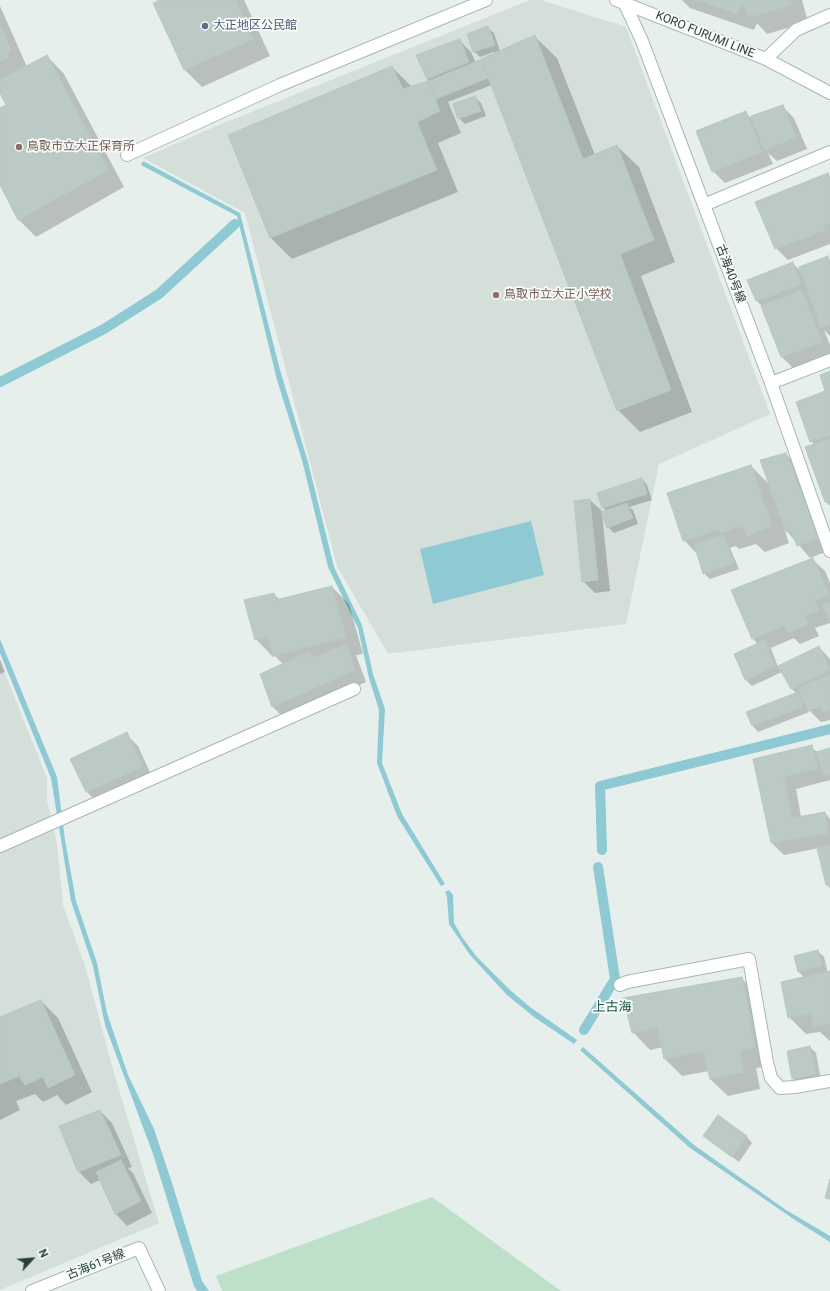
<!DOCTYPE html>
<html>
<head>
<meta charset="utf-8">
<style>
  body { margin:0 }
  #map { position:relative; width:830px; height:1291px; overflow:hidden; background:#e6efeb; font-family:Roboto,sans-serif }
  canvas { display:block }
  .north { position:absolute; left:12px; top:1239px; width:40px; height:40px; -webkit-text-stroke:3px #f7fbf9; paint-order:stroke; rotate:64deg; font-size:11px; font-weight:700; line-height:16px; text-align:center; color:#24423a }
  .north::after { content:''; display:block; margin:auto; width:14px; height:18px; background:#24423a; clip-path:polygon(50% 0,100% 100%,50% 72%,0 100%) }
</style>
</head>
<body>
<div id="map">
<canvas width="830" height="1291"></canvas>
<div class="north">N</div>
</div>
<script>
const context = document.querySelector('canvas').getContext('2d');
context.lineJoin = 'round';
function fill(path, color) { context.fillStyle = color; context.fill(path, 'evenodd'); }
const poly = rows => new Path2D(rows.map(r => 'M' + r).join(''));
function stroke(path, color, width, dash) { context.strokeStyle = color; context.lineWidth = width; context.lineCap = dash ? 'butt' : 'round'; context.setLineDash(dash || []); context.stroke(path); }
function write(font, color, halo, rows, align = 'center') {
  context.font = font + ' Roboto,"Noto Sans JP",sans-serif'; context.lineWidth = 3.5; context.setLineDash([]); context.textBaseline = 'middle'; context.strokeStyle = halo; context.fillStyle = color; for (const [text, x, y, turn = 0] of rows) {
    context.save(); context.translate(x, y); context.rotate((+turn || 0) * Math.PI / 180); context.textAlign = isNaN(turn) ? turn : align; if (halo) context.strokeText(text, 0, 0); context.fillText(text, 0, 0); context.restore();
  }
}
fill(poly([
  [530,0,541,0,626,27,770,414,659,464,626,624,388,654,337,566,245,213,143,158,214,127],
  [0,661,47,778,47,801,57,843,63,905,85,966,112,1066,159,1223,0,1290]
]), '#d4dfda');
fill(poly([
  [432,1197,561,1291,222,1291,216,1276]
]), '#bfe0c8');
fill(poly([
  [143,161,240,213,280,370,308,462,334,567,362,625,373,674,385,709,382,763,402,814,445,884,441,886,397,816,377,763,379,710,369,678,358,628,328,567,302,460,277,380,237,216,141,165],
  [531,521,544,575,433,604,420,549],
  [0,639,57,777,65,840,76,901,97,963,107,1013,128,1075,154,1129,173,1186,202,1281,209,1291,197,1291,194,1286,153,1154,105,1025,93,966,71,901,51,778,0,653],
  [449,890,453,895,454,923,462,937,476,956,510,990,530,1007,577,1040,574,1044,534,1017,507,995,470,955,449,924,447,897,445,892],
  [583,1047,694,1145,786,1210,830,1236,830,1242,795,1220,690,1148,580,1050]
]), '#8ec9d4');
fill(poly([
  [161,0,244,0,270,56,202,87,185,70],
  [682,0,802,0,808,22,767,34,757,23,754,30,690,8],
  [0,6,27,67,47,56,64,74,124,187,36,237,19,220,0,183,0,110,8,105,1,93,0,94],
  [488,28,494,33,500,51,535,37,557,58,595,155,617,146,639,167,675,262,641,276,692,412,640,432,618,410,492,85,448,102,461,133,438,143,458,192,292,259,270,237,392,67,412,87,428,82,432,86,427,79,459,40,471,52,476,63,480,61,485,66,495,54,494,52,480,57,474,51],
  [475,97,481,103,486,116,465,124,459,118],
  [782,106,794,118,807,149,777,161,768,153,773,164,725,183,713,171,746,113,754,121],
  [828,174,830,177,830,244,788,260,776,248],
  [827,257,830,260,830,336,824,330,830,345,830,356,793,368,781,356,763,307,757,301,748,280,792,263,802,272],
  [830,372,830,506,826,502,806,448,815,445,811,441,826,392],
  [786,454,798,466,830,550,810,558,784,528,789,543,765,552,756,544,739,549,736,546,730,548,739,569,710,579,704,573,698,555,684,540,751,466,770,485],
  [642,479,647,485,652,500,629,507,633,510,638,524,614,533,608,527,602,514,610,591,595,593,583,581,575,501,590,500,602,511,602,513,607,512,603,507],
  [813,560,825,571,830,583,830,623,815,628,819,636,800,644,794,638,771,648,778,667,819,647,830,659,830,720,821,722,807,708,809,712,758,732,753,726,748,712,797,694,792,689,782,672,752,686,746,680,735,655,758,644,753,639,733,591],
  [332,587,349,604,363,654,356,655,366,682,285,719,273,707,261,674,283,664,275,656,273,657,256,639,274,594,280,600],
  [0,659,5,672,0,674],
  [126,734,138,746,153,779,99,804,87,792,72,759],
  [811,747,818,753,830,749,830,780,796,789,801,817,825,813,830,819,830,888,827,885,819,848,784,855,772,843,755,760],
  [818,951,824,957,828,973,830,972,830,1041,820,1032,806,1034,789,1017,805,978,799,972],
  [741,978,759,995,772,1065,756,1068,760,1089,728,1096,710,1079,709,1071,682,1076,665,1059,663,1047,650,1050,633,1032],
  [41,1001,58,1018,92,1092,66,1105,57,1095,43,1102,35,1094,16,1101,20,1110,0,1120,0,1019],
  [810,1047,816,1053,821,1080,798,1085,793,1079],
  [100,1111,112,1123,132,1167,128,1168,133,1173,152,1213,127,1226,116,1214,100,1180,91,1184,79,1172,60,1126],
  [718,1117,747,1137,752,1143,739,1162,711,1141]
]), '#0003');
stroke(poly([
  [0,382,104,329,159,294,235,224],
  [602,850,600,786,830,729],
  [584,1030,615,979,598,867]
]), '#8ec9d4', 10);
const building = poly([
  [159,0,235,0,253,39,184,70,153,3,159,0],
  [698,0,790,0,792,5,749,17,745,5,741,4,737,14,698,0],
  [0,25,11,50,7,52,9,58,0,61,0,25],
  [488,26,495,45,473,52,467,34,488,26],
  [535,35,583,159,617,145,654,240,620,254,671,390,617,411,481,59,535,35],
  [460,39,469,62,427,79,416,55,460,39],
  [47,55,108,170,18,220,0,185,0,108,6,105,0,93,0,80,47,55],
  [480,60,488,78,436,99,429,81,480,60],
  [392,66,403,89,428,81,440,111,417,122,437,170,270,238,228,135,392,66],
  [475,96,481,111,458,119,453,104,475,96],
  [783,105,796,137,764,150,751,116,783,105],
  [746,111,762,152,712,172,696,131,746,111],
  [828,173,830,179,830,223,823,225,825,230,775,249,755,202,828,173],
  [828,256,830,263,830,324,821,328,799,267,828,256],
  [793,262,801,285,756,301,747,280,793,262],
  [802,290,822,342,781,357,761,306,802,290],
  [830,371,830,435,810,442,796,402,825,391,820,375,830,371],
  [830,439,830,500,825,502,805,447,830,439],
  [786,453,819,538,797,546,791,530,786,532,760,460,786,453],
  [751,465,772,526,747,536,742,526,721,533,720,529,683,541,667,493,751,465],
  [642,478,647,494,602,508,597,493,642,478],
  [590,499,598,580,582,582,574,501,590,499],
  [627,503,633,518,607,528,601,512,627,503],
  [723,535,734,563,703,574,694,544,723,535],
  [813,558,829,595,814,600,819,611,804,616,808,624,788,633,784,626,752,639,731,590,813,558],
  [332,586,346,637,273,656,268,637,255,640,244,600,274,593,276,600,332,586],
  [830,602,830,622,822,605,830,602],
  [765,640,775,666,745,680,734,654,765,640],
  [346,644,355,670,272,707,260,674,310,651,313,658,346,644],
  [819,646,830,670,791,689,778,666,819,646],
  [830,675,830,709,823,712,820,707,808,711,798,688,830,675],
  [798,692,803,707,752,726,746,712,798,692],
  [127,732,142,767,86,792,70,759,127,732],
  [812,745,818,768,784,777,792,818,825,812,828,833,771,843,753,759,812,745],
  [830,748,830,776,829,773,824,775,816,752,830,748],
  [830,845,830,884,826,885,817,848,830,845],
  [818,950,822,965,798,972,794,956,818,950],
  [830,971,830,1023,813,1026,812,1013,788,1018,781,982,830,971],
  [742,977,755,1048,740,1051,744,1072,710,1079,703,1051,664,1059,658,1027,632,1033,623,998,742,977],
  [41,1000,75,1075,48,1088,43,1077,25,1085,19,1076,0,1084,0,1017,41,1000],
  [810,1046,816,1074,792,1079,787,1051,810,1046],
  [100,1110,121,1155,78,1172,59,1126,100,1110],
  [718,1115,747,1136,732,1157,703,1136,718,1115],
  [121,1160,141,1201,115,1214,96,1172,121,1160],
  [830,1179,830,1199,825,1198,830,1179]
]);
fill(building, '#bbcac4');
stroke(building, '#b8c9c2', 1);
const street = poly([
  [621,0,624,2,642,41,704,205,771,383,830,551],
  [127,155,280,85,486,0],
  [704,205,830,152],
  [771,383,830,360],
  [0,846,354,689],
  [620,985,627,982,749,959,767,1062,771,1078,780,1088,795,1087,830,1081],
  [32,1291,139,1248,159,1291]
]);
const secondary = poly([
  [616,0,766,59,830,93],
  [766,59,796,30,830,15]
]);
stroke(street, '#a8b8b2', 14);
stroke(secondary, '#a4bbb3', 14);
stroke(street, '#fff', 12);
stroke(secondary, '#fff', 12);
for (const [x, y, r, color] of [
  [205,26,4,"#5c6f8a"],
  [19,147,4,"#8d6e63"],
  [496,295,4,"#8d6e63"]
]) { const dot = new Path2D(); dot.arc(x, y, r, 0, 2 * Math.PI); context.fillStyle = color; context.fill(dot); stroke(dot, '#f7fbf9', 1.5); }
write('12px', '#4e5e75', '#f7fbf9', [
  ["大正地区公民館",213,26]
], 'left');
write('12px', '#24423a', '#f7fbf9', [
  ["KORO FURUMI LINE",705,35,22],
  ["古海40号線",730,274,69],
  ["古海61号線",96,1265,-22]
]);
write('12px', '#785e54', '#f7fbf9', [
  ["鳥取市立大正保育所",27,147],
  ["鳥取市立大正小学校",504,295]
], 'left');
write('13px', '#1f5548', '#f7fbf9', [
  ["上古海",612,1008]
]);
</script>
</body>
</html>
